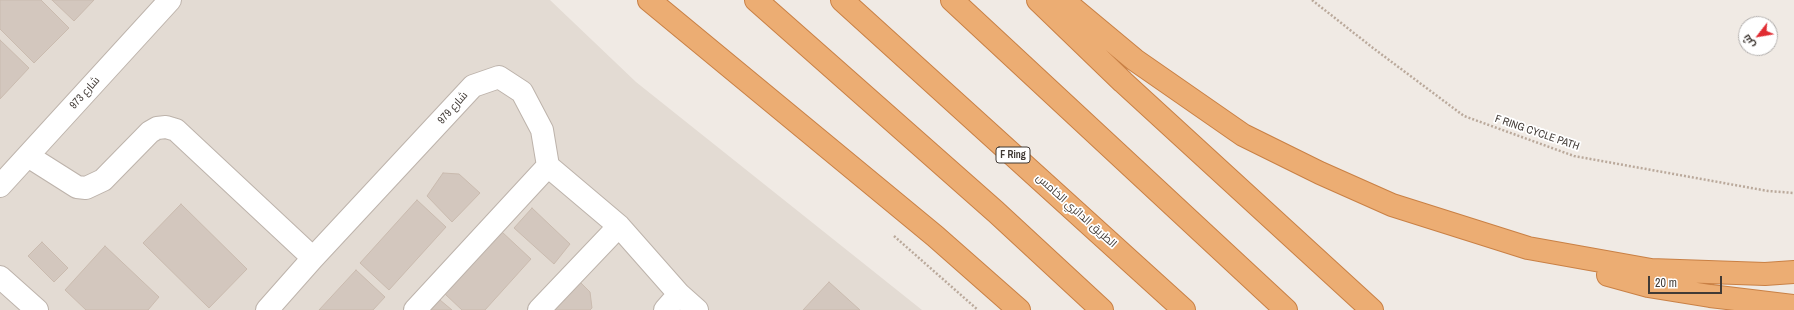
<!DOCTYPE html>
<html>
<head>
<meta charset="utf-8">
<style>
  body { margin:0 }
  #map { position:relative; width:1794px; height:310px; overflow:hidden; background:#f0eae4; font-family:"Archivo Narrow",Cairo,sans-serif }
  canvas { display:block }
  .north { position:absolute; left:1738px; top:16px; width:40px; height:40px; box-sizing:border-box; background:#fff; border:1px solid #b3b0ae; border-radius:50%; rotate:239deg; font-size:11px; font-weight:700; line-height:16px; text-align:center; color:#413a35 }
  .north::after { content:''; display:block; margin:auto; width:14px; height:18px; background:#e02c32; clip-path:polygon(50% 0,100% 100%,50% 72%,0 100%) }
  .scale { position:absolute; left:1648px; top:276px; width:74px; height:18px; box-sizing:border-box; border:2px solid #413a35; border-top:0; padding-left:5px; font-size:12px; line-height:14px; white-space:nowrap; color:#413a35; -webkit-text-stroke:3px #fff; paint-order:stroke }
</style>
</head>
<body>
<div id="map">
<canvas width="1794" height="310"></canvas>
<div class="north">ش</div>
<div class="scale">20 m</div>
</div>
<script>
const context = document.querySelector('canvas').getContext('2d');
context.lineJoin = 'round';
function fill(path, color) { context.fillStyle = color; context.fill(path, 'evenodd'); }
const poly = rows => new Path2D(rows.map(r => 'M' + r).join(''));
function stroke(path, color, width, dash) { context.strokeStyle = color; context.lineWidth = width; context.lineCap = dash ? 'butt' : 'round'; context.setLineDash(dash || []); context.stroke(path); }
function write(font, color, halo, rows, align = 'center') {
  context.font = font + ' "Archivo Narrow",Cairo,sans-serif'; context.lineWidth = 3.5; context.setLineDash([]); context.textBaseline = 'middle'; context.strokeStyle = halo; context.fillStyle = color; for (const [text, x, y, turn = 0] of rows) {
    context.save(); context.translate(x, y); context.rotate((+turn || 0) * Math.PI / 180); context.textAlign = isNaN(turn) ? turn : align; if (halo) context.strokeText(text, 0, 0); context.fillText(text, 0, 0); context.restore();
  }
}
fill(poly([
  [0,0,550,0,636,82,922,310,0,310]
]), '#e3dbd3');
const building = poly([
  [0,0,41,0,69,28,34,63,0,29,0,0],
  [52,0,94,0,74,21,52,0],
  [0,40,29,68,0,99,0,40],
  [443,173,459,174,480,193,452,222,427,196,443,173],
  [417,200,446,227,389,290,360,263,417,200],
  [181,204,247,269,209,308,143,243,181,204],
  [532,208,570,244,554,264,514,228,532,208],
  [502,232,531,259,485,310,462,310,445,294,502,232],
  [42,242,68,268,54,282,28,256,42,242],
  [105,246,159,297,148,310,86,310,65,290,105,246],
  [356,270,385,297,373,310,319,310,356,270],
  [578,280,590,292,592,308,590,310,550,310,578,280],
  [829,282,860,310,803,310,829,282],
  [440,300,452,310,431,310,440,300]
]);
fill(building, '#d3c7be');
stroke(building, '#cabbaf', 1);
const minor = poly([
  [28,156,77,187,86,188,103,180,150,132,157,128,166,127,176,130,313,258],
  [0,186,170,0],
  [0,277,37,310],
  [267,310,313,258,473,86,499,77,522,92,542,130,548,166,619,226,679,294,697,310],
  [415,310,548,166],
  [539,310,619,226],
  [665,310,679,294]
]);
const highway = poly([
  [649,0,935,236,1019,310],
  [756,0,996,212,1102,310],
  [842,0,1184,310],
  [952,0,1286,310],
  [1038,0,1123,82,1372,310],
  [1063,0,1135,60,1243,135,1320,173,1392,205,1528,248,1651,270,1765,274,1794,272],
  [1608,275,1648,286,1710,296,1794,306]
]);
stroke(minor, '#bdb3ab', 24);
stroke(highway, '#c98045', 24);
stroke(poly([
  [1312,0,1373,48,1464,116,1574,156,1768,191,1794,193],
  [894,236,978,310]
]), '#baa99b', 2.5, [2, 2]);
stroke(minor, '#fff', 22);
stroke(highway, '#ecad73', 22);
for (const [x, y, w] of [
  [1013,155,34]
]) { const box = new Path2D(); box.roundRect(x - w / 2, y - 8, w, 16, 3); context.fillStyle = '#fff'; context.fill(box); stroke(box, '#413a35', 1); }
write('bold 10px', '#413a35', null, [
  ["F Ring",1013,155]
]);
write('11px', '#413a35', '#fff', [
  ["شارع 973",85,93,-48],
  ["شارع 979",453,108,-48],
  ["F RING CYCLE PATH",1537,133,19],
  ["الطريق الدائري الخامس",1076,211,42]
]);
</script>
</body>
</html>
